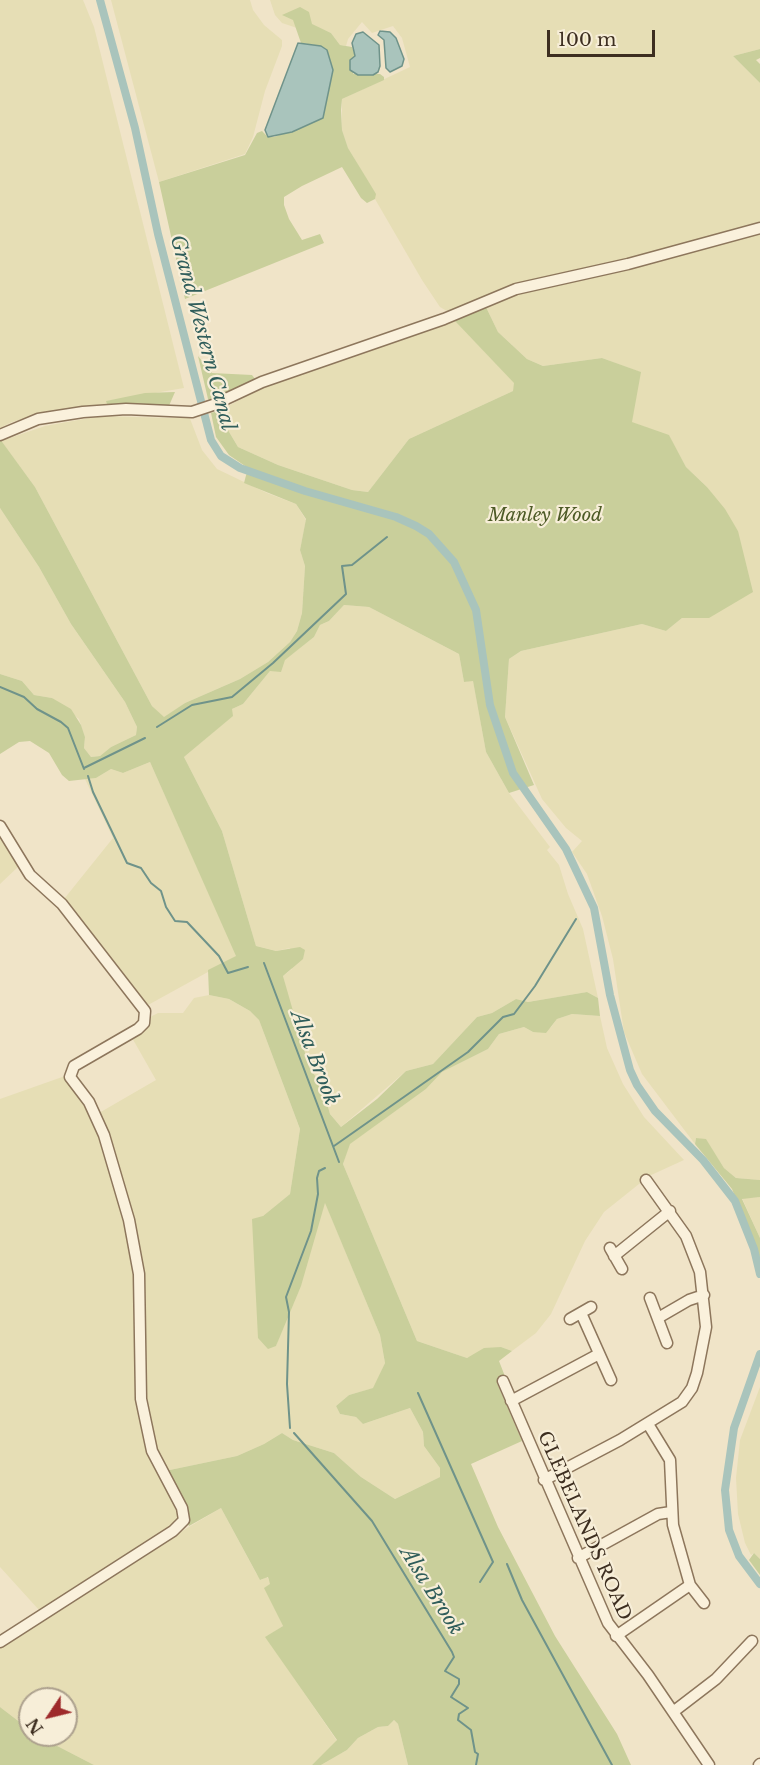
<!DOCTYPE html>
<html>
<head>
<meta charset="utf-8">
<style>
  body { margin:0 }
  #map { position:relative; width:760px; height:1765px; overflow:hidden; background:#f0e4c8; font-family:"Libre Baskerville",serif }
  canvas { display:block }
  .north { position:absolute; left:18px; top:1687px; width:60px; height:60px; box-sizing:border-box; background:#f7eed8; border:2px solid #ada18e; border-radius:50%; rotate:235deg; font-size:16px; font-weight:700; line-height:24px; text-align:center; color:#3d2e20 }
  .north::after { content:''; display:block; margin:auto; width:21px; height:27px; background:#9e2a2b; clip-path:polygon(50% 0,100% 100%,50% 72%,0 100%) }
  .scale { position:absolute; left:547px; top:30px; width:108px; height:27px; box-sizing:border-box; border:3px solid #3d2e20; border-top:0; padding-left:8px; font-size:18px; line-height:21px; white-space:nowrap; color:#3d2e20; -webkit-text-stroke:4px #f7eed8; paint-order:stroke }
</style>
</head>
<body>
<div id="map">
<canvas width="760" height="1765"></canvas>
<div class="north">N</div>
<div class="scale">100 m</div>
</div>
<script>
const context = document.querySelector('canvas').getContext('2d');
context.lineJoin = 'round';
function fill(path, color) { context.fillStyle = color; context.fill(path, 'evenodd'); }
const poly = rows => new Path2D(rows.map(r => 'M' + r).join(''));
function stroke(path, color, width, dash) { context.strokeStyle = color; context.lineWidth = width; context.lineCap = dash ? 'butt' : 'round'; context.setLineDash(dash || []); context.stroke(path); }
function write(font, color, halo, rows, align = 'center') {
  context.font = font + ' "Libre Baskerville",serif'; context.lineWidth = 4.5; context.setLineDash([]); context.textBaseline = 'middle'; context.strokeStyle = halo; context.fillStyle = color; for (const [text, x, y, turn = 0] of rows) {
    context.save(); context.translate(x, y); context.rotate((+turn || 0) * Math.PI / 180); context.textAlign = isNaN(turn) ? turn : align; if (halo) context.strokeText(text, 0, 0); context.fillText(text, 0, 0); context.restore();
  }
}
fill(poly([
  [0,0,83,0,94,27,184,388,107,401,107,404,42,413,12,422,0,428],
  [111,0,250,0,253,10,264,25,282,40,282,46,265,91,253,137,245,154,159,182],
  [270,0,760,0,760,49,733,56,760,83,760,223,447,311,440,307,422,280,375,199,375,194,348,148,342,130,342,99,410,67,402,38,393,26,372,33,362,22,348,39,346,46,340,45,331,33,322,29,297,28,282,23,275,15],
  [760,234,760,1180,736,1178,724,1168,706,1140,696,1138,695,1144,642,1074,624,1032,613,959,602,916,587,874,572,852,582,841,566,828,542,799,505,717,509,659,521,651,642,624,666,631,682,618,709,618,738,531,707,487,686,467,669,436,631,422,640,372,602,358,543,366,527,359,498,332,485,305,523,291],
  [454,320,515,383,513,391,409,439,368,492,352,490,278,465,238,447,225,425,221,410,263,387],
  [100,416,171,418,189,416,202,450,217,469,267,493,296,504,306,520,300,550,305,566,302,613,297,631,290,642,268,662,240,679,185,703,164,718,152,706,35,487,1,441,45,426],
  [0,508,39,567,71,624,125,702,137,727,136,735,111,747,100,756,91,757,84,748,85,737,79,719,52,698,34,695,22,681,0,674],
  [344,605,369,607,459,654,464,682,473,680,486,752,509,793,550,847,547,850,559,865,568,894,583,929,598,998,587,992,528,1002,516,999,492,1013,477,1017,433,1064,406,1071,341,1127,330,1114,322,1086,309,1067,294,1022,283,976,292,969,290,948,276,951,256,946,222,831,184,757,232,716,232,709,243,704,270,671,314,637,320,625,329,621],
  [150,762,237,956,148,1005,101,950,64,899,113,838,85,779,96,778,111,769,123,773],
  [0,830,19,866,0,884],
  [209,995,229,999,250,1011,259,1020,300,1129,290,1194,263,1216,276,1346,325,1202,380,1335,385,1363,374,1388,349,1395,336,1406,340,1414,356,1417,363,1424,410,1408,423,1432,424,1446,440,1468,440,1477,395,1499,361,1477,334,1453,293,1440,282,1433,264,1444,237,1456,165,1471,153,1440,150,1414,143,1392,146,1305,142,1255,113,1150,99,1113,156,1080,131,1036,152,1016,158,1013,183,1013,194,998],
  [572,1014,600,1016,607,1048,623,1084,644,1117,684,1160,649,1176,604,1212,585,1241,551,1314,536,1333,512,1351,501,1347,467,1358,417,1341,343,1164,349,1144,426,1089,442,1072,488,1049,499,1034,524,1027,533,1032,551,1027,557,1019],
  [65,1076,82,1094,103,1142,116,1189,136,1270,135,1387,142,1420,178,1517,175,1524,39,1610,0,1567,0,1099],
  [760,1197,760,1238,742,1198],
  [760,1387,760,1559,754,1553,751,1555,745,1543,738,1514,736,1478,740,1440],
  [221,1508,256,1573,261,1580,267,1577,271,1584,265,1588,283,1626,266,1637,337,1741,312,1765,94,1765,36,1735,66,1735,66,1699,30,1699,30,1730,0,1707,0,1647,74,1595],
  [394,1720,398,1724,408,1765,321,1765,347,1750,358,1738,378,1727,388,1726]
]), '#e6deb5');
fill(poly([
  [300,7,309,12,312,24,331,33,340,45,352,47,355,56,353,74,380,74,384,77,384,80,342,99,341,110,342,130,348,148,370,184,376,194,375,199,367,203,361,198,342,167,302,186,284,197,284,205,289,219,302,240,320,234,324,243,185,299,159,182,245,155,257,133,262,131,268,137,274,137,323,118,333,70,327,50,321,46,301,43,293,20,282,15],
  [760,49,760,58,756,60,760,64,760,83,733,56],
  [485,305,498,332,527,359,543,366,602,358,641,372,632,422,669,435,686,467,707,487,725,509,738,531,753,592,709,618,682,618,666,631,642,624,521,651,509,659,505,717,534,785,509,793,486,752,473,681,464,682,459,654,369,607,344,605,329,621,320,625,314,637,285,660,281,672,270,671,243,704,232,709,233,716,184,757,222,831,256,946,276,951,300,947,305,950,303,959,283,976,309,1067,322,1086,330,1114,341,1127,377,1099,406,1071,433,1064,477,1017,492,1013,516,999,528,1002,587,992,598,998,600,1016,572,1014,557,1019,546,1033,533,1032,524,1027,499,1034,488,1049,442,1072,426,1089,350,1144,343,1164,417,1341,467,1358,484,1348,501,1347,512,1351,499,1361,506,1379,497,1383,522,1441,471,1464,498,1527,555,1636,617,1734,631,1765,408,1765,398,1724,394,1720,388,1726,378,1727,358,1738,347,1750,321,1765,312,1765,337,1740,265,1637,283,1626,264,1588,270,1584,268,1577,260,1580,221,1508,189,1526,165,1471,237,1456,264,1444,282,1433,293,1440,334,1453,361,1477,395,1499,440,1477,440,1468,424,1446,423,1432,410,1408,363,1424,356,1417,340,1414,336,1406,349,1395,373,1388,385,1363,380,1335,325,1203,301,1286,276,1346,268,1349,258,1338,252,1219,263,1216,290,1194,300,1129,259,1020,250,1011,229,999,209,995,208,970,236,956,150,762,123,773,111,769,96,778,69,781,62,775,49,753,30,741,19,742,0,754,0,674,22,681,34,695,52,698,71,709,81,725,85,737,84,748,91,757,100,756,111,747,136,735,137,727,125,702,71,624,39,567,0,508,0,439,35,487,152,706,164,717,185,703,240,679,268,662,290,642,297,631,302,613,305,566,300,550,306,519,296,504,244,483,248,468,229,455,216,437,211,413,221,410,225,425,238,447,278,465,352,490,368,492,409,439,513,391,514,383,454,320],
  [198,356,212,373,252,375,255,379,211,401,208,399],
  [175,392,168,408,107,404,106,401,145,393],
  [696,1138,706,1139,724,1168,736,1178,760,1180,760,1197,742,1199,760,1238,760,1258,732,1189,695,1144],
  [754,1553,760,1559,760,1575,749,1560],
  [0,1707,30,1730,30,1735,36,1735,94,1765,0,1765]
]), '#c9cf9b');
const water = poly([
  [380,31,390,32,396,38,404,59,402,66,390,72,386,68,384,40,378,35,380,31],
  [363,32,379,45,380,66,378,72,373,75,358,75,350,70,350,60,355,56,352,43,356,34,363,32],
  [298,43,321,46,327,50,333,70,323,118,292,132,268,137,265,130,298,43]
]);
fill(water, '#a9c4bc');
stroke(water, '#6f938a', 1.5);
stroke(poly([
  [0,687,24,697,37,709,61,722,68,728,84,769],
  [157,727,192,705,232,697,273,663,346,594,342,566,352,565,387,537],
  [84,768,145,738],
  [88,776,93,792,127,863,141,868,151,883,161,891,166,907,175,921,187,922,219,956,228,973,248,967],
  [264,963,339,1162],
  [334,1146,468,1052,503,1017,514,1014,535,986,576,919],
  [418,1393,493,1562,480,1582],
  [290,1428,287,1384,289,1312,286,1297,311,1231,318,1194,317,1178,319,1171,325,1168],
  [294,1433,372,1521,452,1652,454,1657,445,1671,459,1679,459,1684,451,1697,468,1708,459,1714,458,1720,471,1730,475,1752,478,1754,476,1765],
  [507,1564,522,1600,612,1765]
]), '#6f938a', 2);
stroke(poly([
  [100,0,135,128,158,234,211,440,221,456,240,468,305,491,396,517,416,526,429,534,454,562,476,610,490,705,513,773,566,849,594,908,610,995,630,1070,637,1085,655,1111,703,1160,735,1201,754,1249,760,1274],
  [760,1354,734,1428,725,1490,729,1530,739,1556,760,1584]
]), '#a9c4bc', 8);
const minor = poly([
  [0,435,38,419,83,412,126,409,192,412,213,405,262,382,444,319,516,289,628,264,760,228],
  [0,826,30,875,62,904,145,1011,144,1023,138,1029,74,1066,70,1077,89,1102,104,1135,129,1220,139,1274,141,1399,152,1451,182,1508,184,1520,173,1531,0,1642],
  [610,1248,622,1269],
  [614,1256,670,1211],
  [650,1298,667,1343],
  [581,1313,611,1380],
  [658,1318,689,1300,704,1295],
  [570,1319,591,1307],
  [503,1381,608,1623,648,1675,709,1765],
  [511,1401,599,1354],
  [544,1480,620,1440,682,1402,692,1388,697,1373,706,1327,700,1272,686,1236,646,1180],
  [578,1558,658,1514,671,1512],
  [690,1585,704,1603],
  [616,1636,690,1585,673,1525,670,1460,648,1424],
  [673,1712,716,1679,752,1641],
  [759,1765,760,1764]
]);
stroke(minor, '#8d765c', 13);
stroke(minor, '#faf1dc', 10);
write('italic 18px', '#4d5a26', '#f7eed8', [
  ["Manley Wood",545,516]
]);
write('18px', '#3d2e20', '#f7eed8', [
  ["GLEBELANDS ROAD",584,1526,66]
]);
write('italic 20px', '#2f5d5a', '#f7eed8', [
  ["Grand Western Canal",202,333,75],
  ["Alsa Brook",314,1058,69],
  ["Alsa Brook",431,1591,58]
]);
</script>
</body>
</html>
